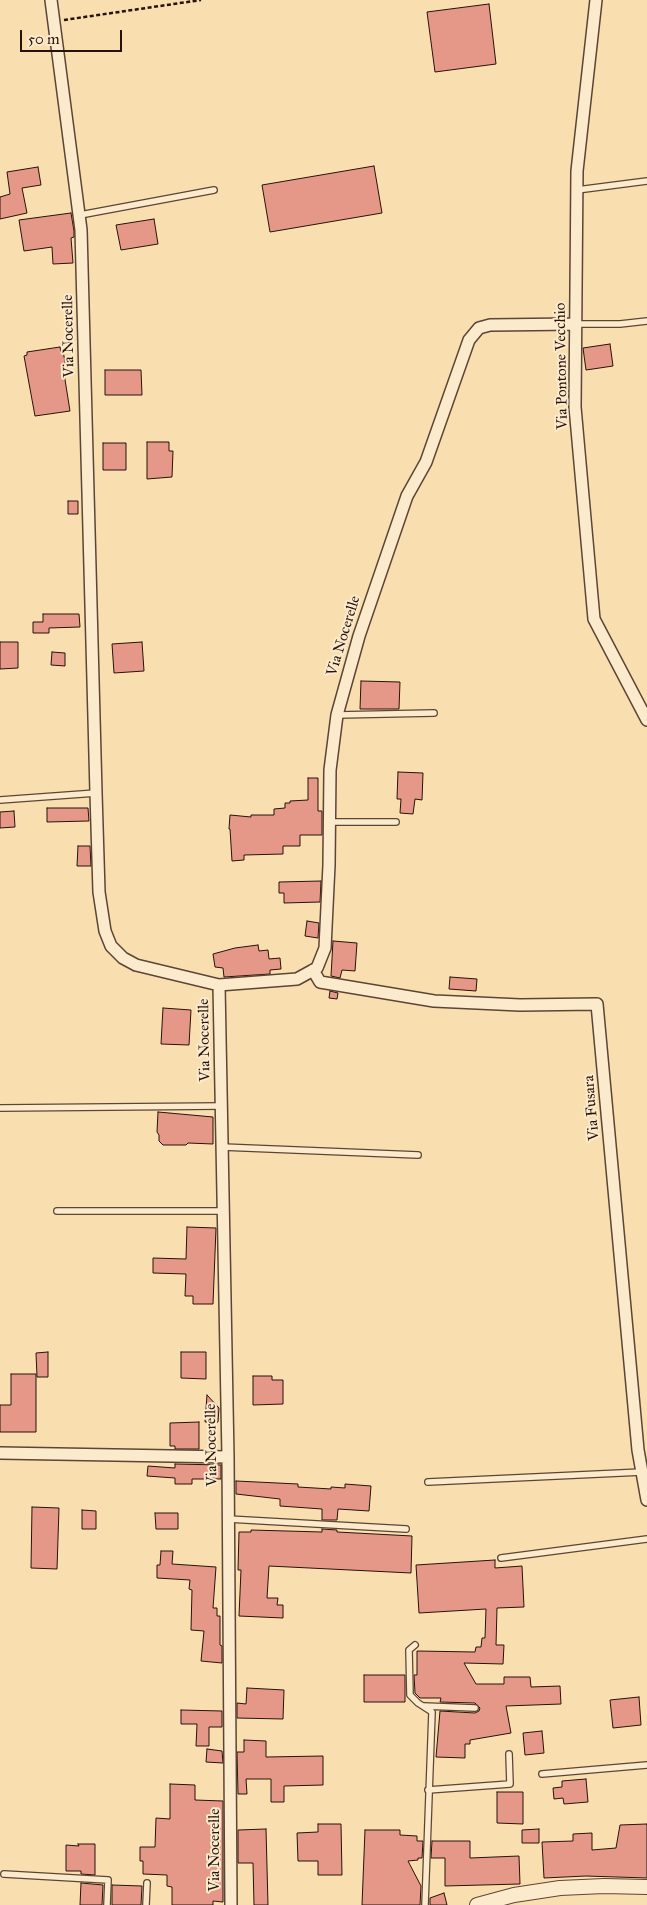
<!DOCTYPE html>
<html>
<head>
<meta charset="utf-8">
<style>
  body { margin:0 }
  #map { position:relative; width:647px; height:1905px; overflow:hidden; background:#f9dfb0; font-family:"IM FELL Great Primer",serif }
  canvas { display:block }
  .scale { position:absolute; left:20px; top:30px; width:102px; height:22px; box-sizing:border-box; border:2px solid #27120a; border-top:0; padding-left:6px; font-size:15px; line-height:18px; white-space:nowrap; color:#27120a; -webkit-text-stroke:4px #fbeacc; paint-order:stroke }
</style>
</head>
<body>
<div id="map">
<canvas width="647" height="1905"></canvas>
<div class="scale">50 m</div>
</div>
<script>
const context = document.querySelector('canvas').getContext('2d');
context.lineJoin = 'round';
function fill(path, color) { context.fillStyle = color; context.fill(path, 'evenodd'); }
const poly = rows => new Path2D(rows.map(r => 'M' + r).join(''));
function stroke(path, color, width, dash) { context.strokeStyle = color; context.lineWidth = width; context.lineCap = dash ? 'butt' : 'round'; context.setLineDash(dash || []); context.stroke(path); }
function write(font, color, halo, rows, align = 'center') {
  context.font = font + ' "IM FELL Great Primer",serif'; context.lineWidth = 4; context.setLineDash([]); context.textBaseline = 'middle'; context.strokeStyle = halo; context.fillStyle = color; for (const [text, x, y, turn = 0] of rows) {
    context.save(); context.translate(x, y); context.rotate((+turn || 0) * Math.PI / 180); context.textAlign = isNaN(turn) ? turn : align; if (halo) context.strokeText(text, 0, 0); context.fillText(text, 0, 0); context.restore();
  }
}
const building = poly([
  [489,4,496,64,435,72,427,12,489,4],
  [374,166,382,213,270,232,262,185,374,166],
  [38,167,41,185,22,188,27,213,0,219,0,197,10,194,7,172,38,167],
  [71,213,74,231,74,237,71,238,73,263,53,264,52,247,24,251,19,220,71,213],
  [154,219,158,244,121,250,116,225,154,219],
  [610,344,613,366,586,370,583,348,610,344],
  [60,347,61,352,63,351,66,367,63,367,70,411,35,416,24,356,27,355,27,352,60,347],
  [105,370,141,370,142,395,105,395,105,370],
  [147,442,169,442,169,451,173,451,172,477,147,479,147,442],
  [103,443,126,443,126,470,103,470,103,443],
  [68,501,78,501,78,514,68,514,68,501],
  [43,614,79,614,80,627,49,628,49,633,33,633,33,622,43,622,43,614],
  [0,642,18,642,18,668,0,669,0,642],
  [142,642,144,671,114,673,112,644,142,642],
  [52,652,65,653,65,666,51,665,52,652],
  [361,681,400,682,399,709,360,709,361,681],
  [398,772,423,773,422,800,415,799,413,814,400,813,401,799,397,799,398,772],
  [308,778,318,778,318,811,322,811,322,835,300,835,300,846,283,846,283,854,244,855,244,860,232,861,230,829,229,829,230,815,251,817,251,815,274,815,274,809,285,808,285,803,290,803,290,801,308,800,308,778],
  [47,808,88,808,89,821,47,822,47,808],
  [14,811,15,827,0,828,0,812,14,811],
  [78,846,90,846,91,866,77,866,78,846],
  [321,881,320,902,284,903,284,893,279,893,279,882,321,881],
  [307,921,319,923,318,938,305,936,307,921],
  [333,941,357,943,355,971,342,970,340,978,331,976,333,941],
  [258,945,259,951,268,950,269,959,280,958,281,969,270,970,270,974,224,977,223,968,215,967,213,954,235,948,258,945],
  [450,977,477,979,476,991,449,989,450,977],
  [330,991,338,993,337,999,329,998,330,991],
  [163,1008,191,1010,189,1045,161,1044,163,1008],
  [158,1112,213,1117,213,1144,188,1143,186,1145,163,1145,159,1141,159,1135,157,1132,158,1112],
  [187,1227,216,1228,213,1304,193,1304,193,1296,185,1296,186,1274,153,1273,153,1258,186,1259,187,1227],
  [48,1352,48,1377,37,1377,36,1353,48,1352],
  [181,1352,206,1352,206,1379,181,1378,181,1352],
  [11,1374,36,1374,36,1432,0,1432,0,1405,11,1405,11,1374],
  [253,1376,272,1376,272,1380,283,1380,283,1404,253,1405,253,1376],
  [207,1395,219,1408,218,1422,205,1422,207,1395],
  [199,1422,199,1449,175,1449,175,1446,170,1446,170,1423,199,1422],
  [175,1464,221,1465,221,1479,192,1479,192,1484,175,1484,175,1478,147,1476,148,1466,175,1468,175,1464],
  [236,1481,298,1484,298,1487,331,1489,331,1487,345,1488,345,1484,371,1486,369,1511,338,1509,337,1520,322,1520,322,1509,280,1506,280,1499,236,1494,236,1481],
  [32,1507,59,1508,57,1569,31,1568,32,1507],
  [82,1510,96,1511,96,1529,82,1529,82,1510],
  [155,1513,178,1513,178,1529,156,1529,155,1513],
  [322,1529,337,1530,337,1532,412,1536,411,1573,269,1566,267,1598,278,1598,277,1605,283,1605,283,1618,239,1616,241,1570,238,1570,239,1532,251,1532,251,1530,322,1532,322,1529],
  [161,1551,173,1551,172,1564,216,1567,213,1608,217,1608,217,1616,220,1616,220,1645,222,1646,222,1663,201,1661,204,1631,191,1630,192,1590,189,1589,190,1580,157,1578,157,1565,160,1565,161,1551],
  [495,1560,495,1568,522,1566,524,1607,497,1608,496,1645,504,1645,503,1664,464,1663,476,1684,504,1684,504,1677,530,1677,531,1687,560,1686,561,1704,506,1706,511,1733,470,1740,470,1744,465,1744,465,1758,436,1757,440,1711,475,1713,479,1711,480,1708,475,1703,440,1702,441,1698,420,1698,415,1693,414,1675,417,1675,417,1651,475,1652,476,1647,481,1647,482,1638,485,1638,486,1609,419,1613,416,1565,495,1560],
  [364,1675,405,1675,405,1702,364,1702,364,1675],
  [247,1688,284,1690,283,1719,237,1718,237,1703,246,1704,247,1688],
  [639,1697,641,1725,613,1728,610,1700,639,1697],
  [181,1710,222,1711,222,1727,209,1727,209,1746,196,1746,197,1724,181,1724,181,1710],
  [542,1731,544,1753,525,1755,523,1733,542,1731],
  [244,1740,266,1741,266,1757,323,1756,323,1785,284,1786,284,1802,271,1802,271,1779,246,1779,247,1794,238,1794,237,1752,244,1752,244,1740],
  [207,1749,222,1751,223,1763,206,1762,207,1749],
  [586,1779,588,1802,564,1804,563,1798,554,1799,553,1788,562,1787,562,1781,586,1779],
  [170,1784,195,1785,195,1800,223,1801,223,1902,213,1901,213,1905,172,1905,172,1887,167,1886,167,1875,143,1874,143,1861,140,1861,140,1847,155,1847,156,1818,170,1819,170,1784],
  [497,1792,523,1792,523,1824,497,1823,497,1792],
  [318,1824,341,1824,342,1875,318,1875,318,1861,298,1861,297,1833,318,1832,318,1824],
  [647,1824,647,1878,586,1876,544,1878,542,1842,573,1841,573,1834,592,1833,592,1850,616,1848,620,1825,647,1824],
  [266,1829,268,1905,254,1905,253,1863,238,1863,238,1830,266,1829],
  [539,1829,539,1843,522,1843,522,1830,539,1829],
  [365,1830,400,1830,400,1835,417,1836,417,1841,423,1841,422,1858,418,1858,418,1860,408,1861,421,1886,420,1905,362,1905,365,1830],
  [432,1841,470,1841,470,1858,519,1856,520,1884,445,1886,445,1858,431,1858,432,1841],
  [78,1844,95,1844,95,1875,81,1874,81,1871,66,1871,66,1845,79,1846,78,1844],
  [81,1883,103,1885,102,1905,80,1905,81,1883],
  [112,1885,142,1886,141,1905,112,1905,112,1885],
  [444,1893,447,1905,430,1905,430,1898,444,1893]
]);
fill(building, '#e69888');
stroke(building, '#27120a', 1);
const service = poly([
  [577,190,647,181],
  [80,215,214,190],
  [576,324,620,324,647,321],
  [337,715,434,713],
  [0,800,96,793],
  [329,822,396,822],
  [0,1108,221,1106],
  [222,1147,418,1155],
  [57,1211,223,1211],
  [428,1482,642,1472],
  [228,1519,406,1529],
  [501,1558,647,1539],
  [415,1645,409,1650,410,1695,418,1703,432,1712,425,1905],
  [424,1706,475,1708],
  [542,1774,647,1765],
  [428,1790,510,1784,509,1754],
  [4,1874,108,1880,107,1905],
  [146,1905,147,1883]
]);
const minor = poly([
  [51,0,81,230,96,793,99,892,105,931,111,946,123,958,136,965,219,985,228,1457,231,1905],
  [596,0,577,171,575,407,594,619,647,720],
  [313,970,320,982,434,1001,520,1005,597,1004,638,1450,647,1500],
  [219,985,297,979,317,968,325,948,329,865,330,770,337,715,359,636,407,496,426,462,469,340,479,328,490,325,576,324],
  [0,1453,228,1457]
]);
const tertiary = poly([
  [477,1905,514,1895,560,1888,604,1886,647,1887]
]);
stroke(service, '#5c4534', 8);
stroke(minor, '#5c4534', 14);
stroke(tertiary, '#5c4534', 16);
stroke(poly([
  [64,20,201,0]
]), '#27120a', 2.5, [4, 2.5]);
stroke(service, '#fbeacc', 5.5);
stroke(minor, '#fbeacc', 11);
stroke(tertiary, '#fbeacc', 14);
write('15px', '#27120a', '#fbeacc', [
  ["Via Nocerelle",69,336,-91],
  ["Via Pontone Vecchio",562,366,-91],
  ["Via Nocerelle",344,636,-73],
  ["Via Nocerelle",205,1040,-91],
  ["Via Fusara",592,1108,-95],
  ["Via Nocerelle",212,1445,-91],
  ["Via Nocerelle",215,1850,-90]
]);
</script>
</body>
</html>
